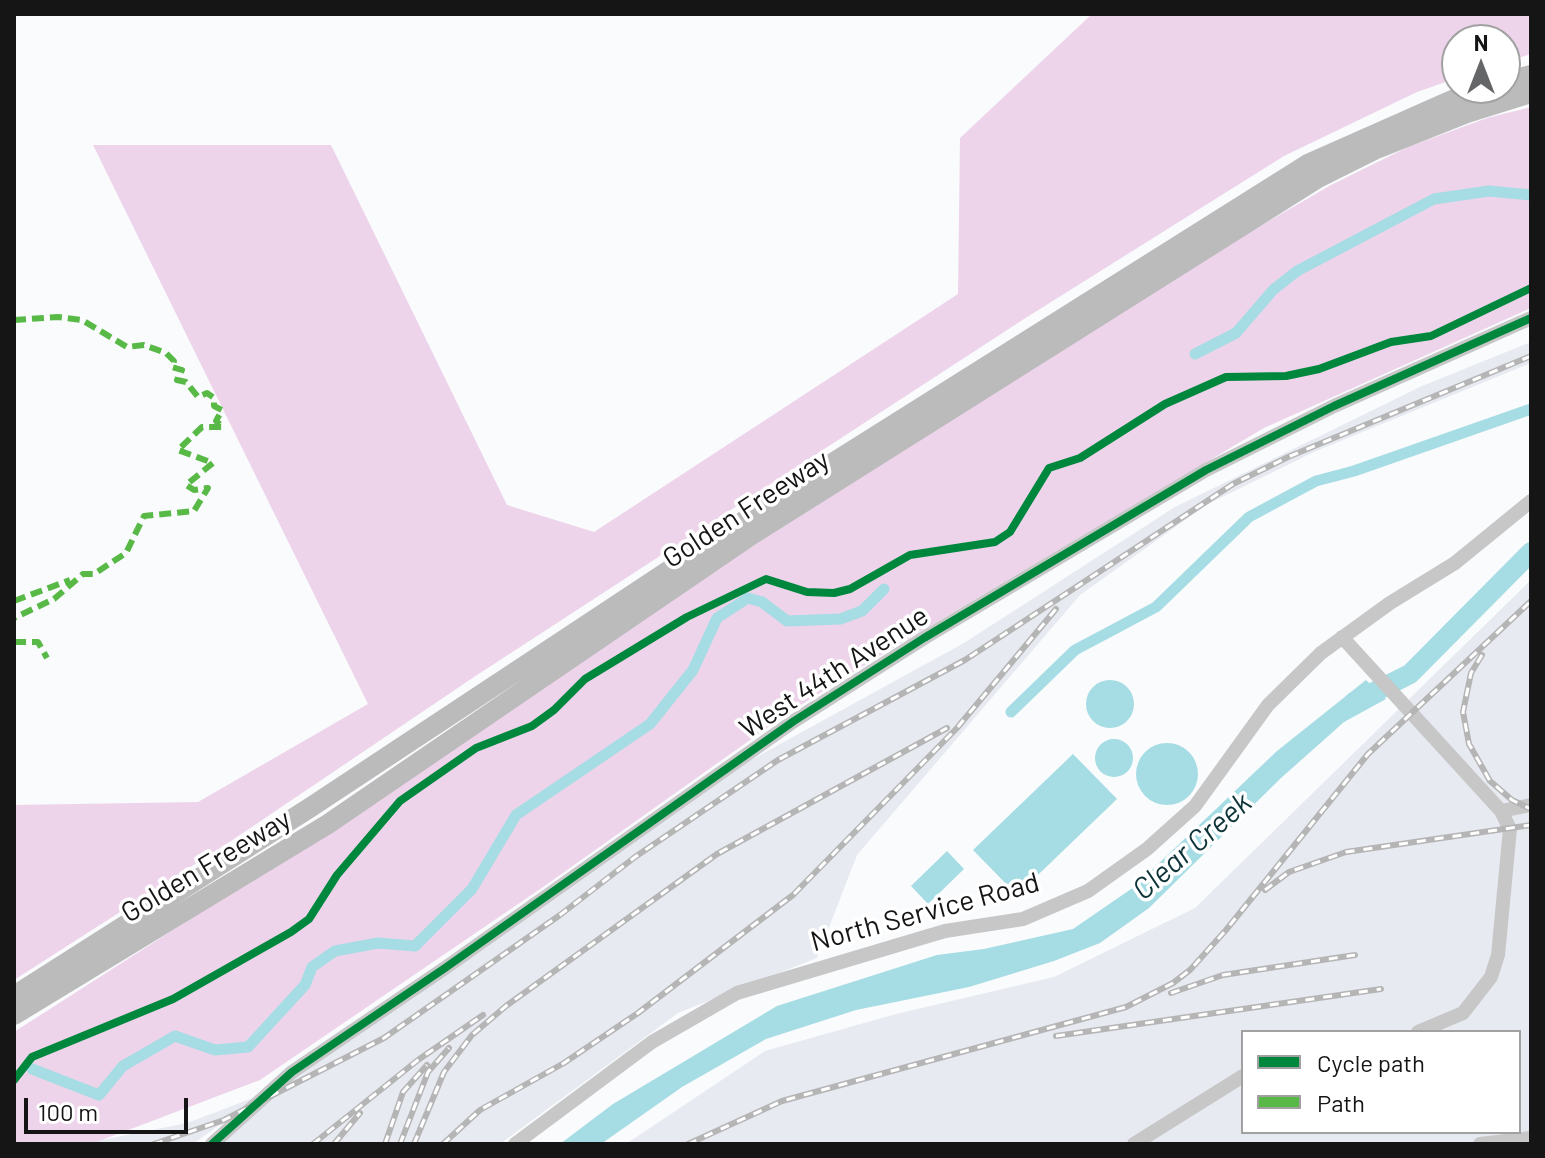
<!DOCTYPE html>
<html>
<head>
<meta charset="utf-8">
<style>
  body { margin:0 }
  #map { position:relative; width:1545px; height:1158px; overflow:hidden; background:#f9fbfd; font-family:Barlow,sans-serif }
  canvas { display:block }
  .frame { position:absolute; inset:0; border:16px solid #151516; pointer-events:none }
  .legend { position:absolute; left:1241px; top:1030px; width:280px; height:104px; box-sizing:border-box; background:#fff; border:2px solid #a1a1a2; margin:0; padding:10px 14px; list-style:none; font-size:24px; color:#151516 }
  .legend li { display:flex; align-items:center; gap:16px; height:40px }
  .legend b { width:40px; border:2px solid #a1a1a2 }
  .north { position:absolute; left:1441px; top:24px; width:80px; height:80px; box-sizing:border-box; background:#fff; border:2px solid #a1a1a2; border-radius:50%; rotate:0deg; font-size:22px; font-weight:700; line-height:32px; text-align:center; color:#151516 }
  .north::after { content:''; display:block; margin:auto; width:28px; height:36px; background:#656667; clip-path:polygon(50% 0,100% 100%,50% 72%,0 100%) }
  .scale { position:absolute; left:24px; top:1098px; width:164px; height:36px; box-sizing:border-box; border:4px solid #151516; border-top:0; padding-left:10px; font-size:24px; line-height:28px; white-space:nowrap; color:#151516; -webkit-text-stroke:6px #fff; paint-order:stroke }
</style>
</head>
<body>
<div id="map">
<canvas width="1545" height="1158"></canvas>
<div class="frame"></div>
<ul class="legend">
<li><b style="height:10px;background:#00873e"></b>Cycle path</li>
<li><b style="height:10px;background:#58b947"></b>Path</li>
</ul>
<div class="north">N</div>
<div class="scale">100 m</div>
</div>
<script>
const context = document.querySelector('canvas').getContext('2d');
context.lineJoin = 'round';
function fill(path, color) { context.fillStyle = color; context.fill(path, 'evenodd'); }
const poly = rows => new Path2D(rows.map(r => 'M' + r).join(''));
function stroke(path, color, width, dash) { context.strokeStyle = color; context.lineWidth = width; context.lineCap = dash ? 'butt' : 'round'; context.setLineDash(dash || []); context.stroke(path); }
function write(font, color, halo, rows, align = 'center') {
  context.font = font + ' Barlow,sans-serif'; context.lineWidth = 7; context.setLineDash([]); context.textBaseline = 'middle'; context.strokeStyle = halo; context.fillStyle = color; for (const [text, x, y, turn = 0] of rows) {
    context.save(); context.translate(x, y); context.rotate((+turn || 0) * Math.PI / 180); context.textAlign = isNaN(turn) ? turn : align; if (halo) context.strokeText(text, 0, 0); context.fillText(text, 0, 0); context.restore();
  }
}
fill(poly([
  [1531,342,1531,363,1316,451,1206,505,1080,595,857,855,817,958,678,1013,500,1144,208,1144,245,1117,218,1126,193,1144,82,1144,187,1123,274,1090,731,771,964,643,1175,507,1422,386],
  [1531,580,1531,1144,626,1144,765,1051,896,1014,1054,977,1195,908],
  [1243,1032,1519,1032,1519,1132,1243,1132]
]), '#e7eaf1');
fill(poly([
  [1092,14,1531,14,1531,54,1505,62,1505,40,1457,40,1457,78,1417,92,1284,156,1024,319,474,677,231,841,14,980,14,805,198,802,368,704,93,145,331,145,507,505,594,532,958,294,960,138],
  [1531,107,1531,308,1264,428,876,658,788,713,546,885,260,1080,94,1143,14,1144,14,1032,304,846,663,603,1219,250,1331,185,1408,147,1487,118]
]), '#edd4eb');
fill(poly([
  [1366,680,1386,699,1344,722,1281,778,1149,908,1100,943,1054,961,969,987,856,1010,766,1039,682,1087,601,1144,560,1144,613,1104,777,1006,937,955,984,949,1073,929,1134,887,1277,751],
  '1086 704a24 24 0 1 1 48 0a24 24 0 1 1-48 0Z',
  '1095 758a19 19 0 1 1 38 0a19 19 0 1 1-38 0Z',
  '1136 774a31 31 0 1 1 62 0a31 31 0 1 1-62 0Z',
  [1073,754,1117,799,1017,895,973,850],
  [947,851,964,869,928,904,911,886]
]), '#a6dce4');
stroke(poly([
  [1195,354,1236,333,1273,290,1297,271,1434,199,1489,191,1531,195],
  [1011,712,1075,650,1156,607,1249,517,1316,481,1354,471,1531,409],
  [32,1069,99,1095,123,1066,175,1036,215,1050,248,1047,305,985,312,967,335,951,378,943,415,946,472,889,516,815,650,724,693,670,717,618,748,598,762,602,787,621,840,619,862,611,884,589]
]), '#a6dce4', 11);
stroke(poly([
  [1354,702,1410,674,1531,552]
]), '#a6dce4', 20);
stroke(poly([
  [1342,637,1501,811,1510,829,1498,955,1491,977,1463,1013,1418,1032],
  [1501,811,1531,805],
  [212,1144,292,1072,445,968,794,721,924,638,1206,470,1334,406,1531,318],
  [515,1144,652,1042,737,993,945,931,1023,919,1088,891,1147,849,1195,806,1268,705,1321,653,1390,603,1455,563,1531,501],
  [1134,1144,1243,1076],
  [1480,1144,1531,1138]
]), '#c7c7c8', 14);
stroke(poly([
  [1505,82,1531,75],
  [14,996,311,807,804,481,1308,164,1457,98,1487,88],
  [14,1015,328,824,750,536,1318,178,1374,150,1467,113,1531,93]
]), '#bbbbbc', 20);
const rail = poly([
  [1482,655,1471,673,1463,712,1469,744,1490,781,1512,800,1531,809],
  [1265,890,1289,872,1346,852,1531,825],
  [1171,993,1223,975,1355,955],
  [1056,1036,1381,989],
  [154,1144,224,1120,384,1038,560,915,635,857,778,760,965,660,1233,484,1288,457,1531,356],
  [313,1144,418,1060,483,1015],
  [334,1144,360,1113],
  [385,1144,403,1092,427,1065],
  [400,1144,428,1072,449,1048],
  [414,1144,444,1072,472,1035,506,1006,717,854,947,728],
  [443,1144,480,1110,564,1063,638,1013,793,895,957,728,1056,609],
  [688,1144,782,1101,1126,1007,1173,983,1190,970,1226,930,1368,754,1531,601]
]);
stroke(rail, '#b5b5b6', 6);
stroke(rail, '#fff', 3, [9]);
stroke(poly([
  [14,320,58,317,82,320,127,347,144,345,166,353,174,361,172,367,182,370,177,380,186,382,198,397,207,393,214,398,214,406,222,410,216,421,223,427,202,427,178,450,213,463,186,485,194,490,208,488,194,511,144,516,126,553,94,574,83,574,54,599,14,618],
  [14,601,70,580],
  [14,642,38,642,47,658]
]), '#58b947', 6, [12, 6]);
stroke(poly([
  [14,1080,32,1057,173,999,291,932,309,919,337,875,400,801,476,748,532,726,554,710,585,679,687,617,766,579,807,592,834,593,850,589,910,555,995,542,1010,532,1049,468,1080,458,1165,404,1226,377,1286,376,1319,369,1391,342,1431,336,1531,288],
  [212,1144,292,1072,445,968,794,721,924,638,1206,470,1334,406,1531,318]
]), '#00873e', 8);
write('28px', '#151516', '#fff', [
  ["Golden Freeway",746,509,-33],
  ["West 44th Avenue",834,672,-33],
  ["Golden Freeway",206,866,-31],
  ["North Service Road",925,912,-15]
]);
write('italic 30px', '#0e3439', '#fff', [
  ["Clear Creek",1192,846,-41]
]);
</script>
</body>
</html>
